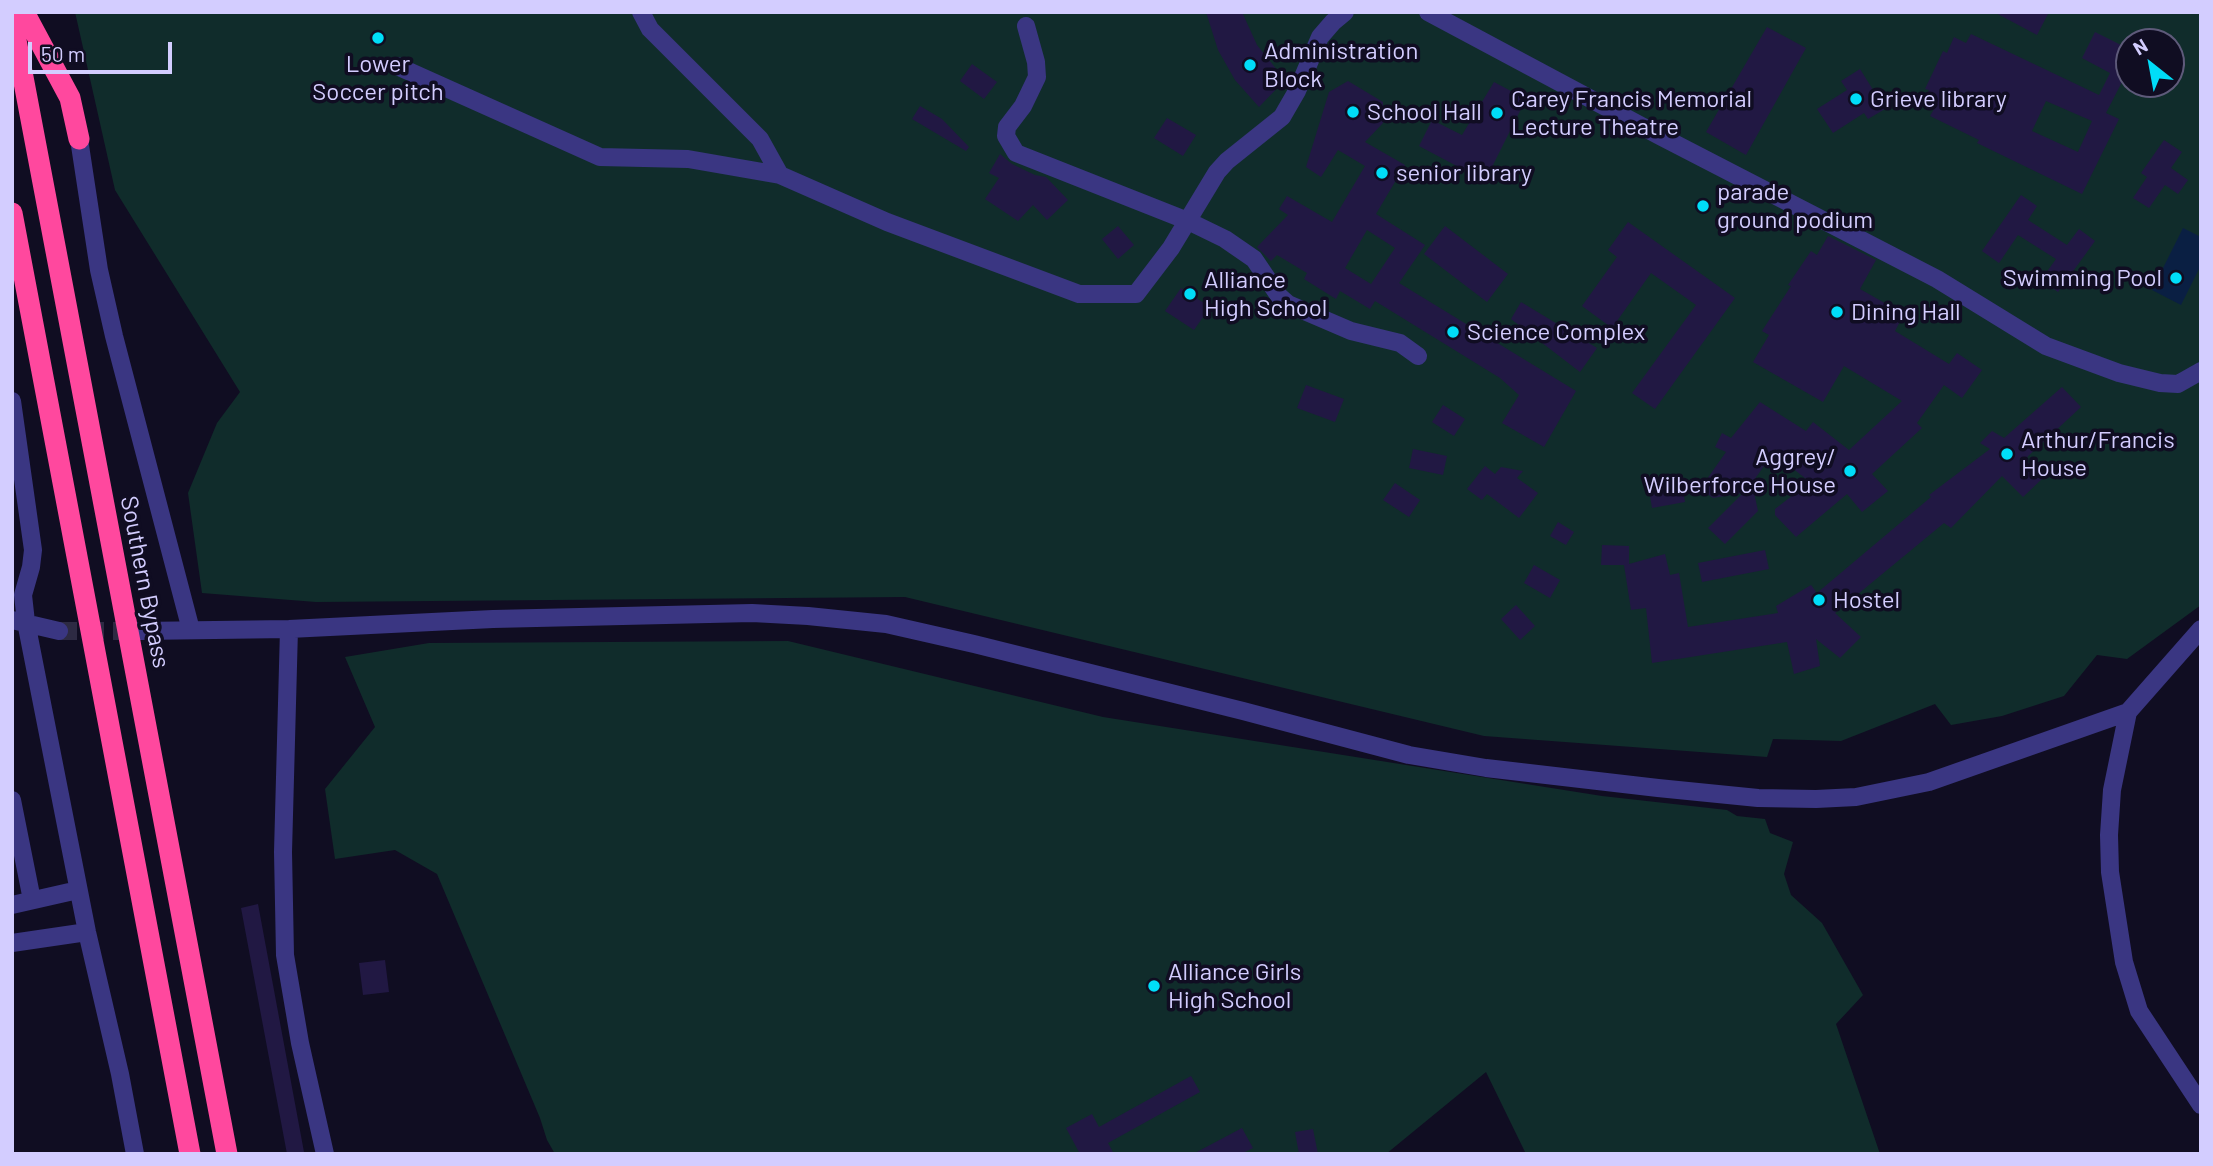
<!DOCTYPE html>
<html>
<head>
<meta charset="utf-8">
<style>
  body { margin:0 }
  #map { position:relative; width:2213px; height:1166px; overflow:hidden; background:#100d22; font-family:Barlow,sans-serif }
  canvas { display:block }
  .frame { position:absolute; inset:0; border:14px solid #d3cdff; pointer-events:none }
  .north { position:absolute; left:2115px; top:28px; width:70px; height:70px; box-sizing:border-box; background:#100d22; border:2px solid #5e5a7a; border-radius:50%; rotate:329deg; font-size:19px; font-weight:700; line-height:28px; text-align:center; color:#d3cdff }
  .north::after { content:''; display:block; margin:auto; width:24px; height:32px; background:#00ddf8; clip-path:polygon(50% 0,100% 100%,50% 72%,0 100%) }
  .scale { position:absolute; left:28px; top:42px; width:144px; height:32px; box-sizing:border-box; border:4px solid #d3cdff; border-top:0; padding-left:9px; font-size:21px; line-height:24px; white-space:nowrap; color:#d3cdff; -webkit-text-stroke:5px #100d22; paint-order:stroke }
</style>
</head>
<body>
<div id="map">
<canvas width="2213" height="1166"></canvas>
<div class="frame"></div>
<div class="north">N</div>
<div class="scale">50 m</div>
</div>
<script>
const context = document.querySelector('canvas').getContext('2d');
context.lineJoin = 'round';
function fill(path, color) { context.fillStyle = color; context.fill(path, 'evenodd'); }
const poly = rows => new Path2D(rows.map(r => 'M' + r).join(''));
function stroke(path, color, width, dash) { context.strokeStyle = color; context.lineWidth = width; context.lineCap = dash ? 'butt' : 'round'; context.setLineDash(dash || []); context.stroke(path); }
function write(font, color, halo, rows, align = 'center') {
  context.font = font + ' Barlow,sans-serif'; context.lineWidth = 7; context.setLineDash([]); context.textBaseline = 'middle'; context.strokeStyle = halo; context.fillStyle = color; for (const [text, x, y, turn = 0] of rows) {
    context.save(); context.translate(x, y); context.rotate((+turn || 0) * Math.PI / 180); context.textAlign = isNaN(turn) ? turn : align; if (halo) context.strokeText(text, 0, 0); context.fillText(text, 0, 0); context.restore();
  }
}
fill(poly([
  [75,12,2201,12,2201,605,2127,659,2097,655,2064,696,2002,716,1951,725,1935,704,1841,741,1773,739,1767,757,1484,736,905,597,316,602,202,593,188,493,217,423,240,392,115,190],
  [2129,42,2171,42,2171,84,2129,84],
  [788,641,1103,717,1602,796,1727,810,1737,816,1765,819,1770,833,1793,842,1784,874,1791,895,1822,923,1863,995,1836,1024,1880,1154,1526,1154,1486,1072,1386,1154,555,1154,547,1140,540,1118,437,874,395,850,335,859,325,789,375,727,345,657,429,643]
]), '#102c2b');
fill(poly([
  [2183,228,2201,237,2201,265,2181,305,2152,290]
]), '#0a1f43');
fill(poly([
  [1206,12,1242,12,1257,45,1285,80,1259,107,1235,80,1218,50],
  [1994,12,2049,12,2037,35],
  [1767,27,1806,48,1746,155,1706,132],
  [2095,32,2129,49,2129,83,2123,80,2106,113,2119,119,2082,194,1977,143,1979,140,1930,116,1934,109,1922,104,1929,90,1925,89,1943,51,1947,53,1954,37,1966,43,1971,34,2099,95,2110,73,2082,58],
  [2046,101,2092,121,2078,152,2032,131],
  [972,64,997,82,984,99,960,81],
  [1860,69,1885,109,1868,119,1864,113,1833,133,1817,109,1847,90,1841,81],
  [1348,81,1383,102,1383,123,1365,142,1405,165,1376,214,1425,245,1399,283,1576,391,1544,447,1502,423,1519,395,1500,378,1375,301,1370,309,1340,291,1336,299,1304,279,1307,273,1277,255,1271,261,1257,247,1288,215,1279,209,1287,196,1332,222,1365,166,1338,150,1321,177,1306,167,1329,92],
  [1367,230,1395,248,1371,284,1345,268],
  [1494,82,1526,99,1485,181,1419,146,1432,120,1462,135],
  [920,106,942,119,969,147,966,151,912,119],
  [1167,118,1196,135,1183,156,1154,138],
  [2164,140,2182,152,2171,168,2188,180,2178,194,2165,185,2149,208,2133,198,2147,177,2141,173],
  [1000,154,1012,164,1035,175,1046,177,1068,200,1047,220,1033,205,1018,221,985,199,999,178,989,173],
  [2021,195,2037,206,2028,220,2067,245,2079,229,2095,241,2058,292,2041,280,2056,259,2018,235,1999,263,1982,251],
  [1628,222,1735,298,1655,409,1632,393,1696,305,1651,273,1612,328,1582,306,1617,257,1608,250],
  [1118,226,1134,245,1118,259,1102,239],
  [1445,226,1508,274,1487,302,1424,254],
  [1828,236,1876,260,1860,289,1904,314,1895,331,1949,364,1957,353,1982,370,1962,398,1944,385,1917,423,1922,428,1872,474,1888,491,1862,512,1847,494,1796,537,1775,515,1775,509,1810,482,1773,453,1752,483,1758,511,1725,544,1708,528,1743,493,1713,498,1700,489,1726,452,1715,447,1722,433,1731,438,1760,402,1806,431,1813,422,1849,450,1902,401,1844,366,1823,402,1753,362,1769,335,1762,331,1791,286,1788,285,1811,251,1817,255],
  [1181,288,1210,307,1194,330,1165,311],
  [1521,302,1597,348,1580,372,1511,319],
  [1306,385,1344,399,1335,422,1297,408],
  [2062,387,2081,407,2025,459,2043,478,2023,497,2002,476,1951,528,1944,523,1835,613,1861,637,1840,658,1816,639,1820,666,1794,674,1787,642,1652,663,1646,608,1631,610,1624,565,1601,565,1602,545,1629,546,1629,564,1665,554,1670,575,1679,573,1688,627,1778,613,1776,606,1811,585,1817,593,1931,497,1929,495,1990,449,1980,443,1992,431,2004,438],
  [1443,405,1465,419,1454,436,1432,422],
  [1413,449,1447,456,1443,475,1409,468],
  [1485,466,1495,474,1501,467,1523,471,1517,478,1538,493,1519,518,1487,494,1482,500,1467,489],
  [1395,483,1420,500,1409,517,1383,500],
  [1682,484,1685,502,1652,508,1649,490],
  [1558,522,1574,532,1566,545,1550,536],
  [1765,550,1769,569,1702,582,1698,563],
  [1534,565,1560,580,1550,598,1524,583],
  [1516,605,1535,626,1520,640,1501,619],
  [258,904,304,1152,294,1154,287,1154,241,908],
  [385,960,389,992,363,995,359,963],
  [1191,1076,1200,1092,1108,1143,1114,1154,1080,1154,1066,1128,1092,1114,1099,1127],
  [1242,1128,1253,1148,1241,1154,1193,1154],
  [1313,1129,1318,1154,1299,1154,1295,1132]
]), '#211843');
stroke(poly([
  [59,631,140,631]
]), '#2d2a43', 18, [18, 9]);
stroke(poly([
  [641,12,650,29,760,139,780,175],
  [1428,12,1660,136,1937,279,2046,346,2119,373,2160,383,2178,384,2201,371],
  [1026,26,1036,62,1037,77,1023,106,1007,127,1006,136,1016,153,1188,221,1225,239,1254,259,1279,296,1288,304,1351,331,1400,343,1418,356],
  [397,66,600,157,688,159,780,175,887,222,1079,294,1136,294,1171,248,1217,172,1227,161,1282,117,1297,91,1320,37,1333,22,1345,12],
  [79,139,99,270,114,336,191,630],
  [12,401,33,550,31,567,23,595,26,622,87,932,120,1074,135,1154],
  [12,620,59,631],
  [289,629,283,852,285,955,300,1043,325,1154],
  [140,631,289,629,493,619,752,613,808,616,886,624,974,644,1243,711,1409,755,1486,768,1658,788,1758,798,1816,799,1856,797,1929,782,2128,712,2201,629],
  [2128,712,2112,790,2109,835,2110,872,2124,962,2139,1011,2201,1105],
  [12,800,32,900],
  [12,905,78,890],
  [12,943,87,932]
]), '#3a3682', 18);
stroke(poly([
  [24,12,70,98,79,139],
  [12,19,227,1154],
  [12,213,190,1154]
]), '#ff489e', 21);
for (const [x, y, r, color] of [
  [378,38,7,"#00ddf8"],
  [1250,65,7,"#00ddf8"],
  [1856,99,7,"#00ddf8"],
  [1353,112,7,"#00ddf8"],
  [1497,113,7,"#00ddf8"],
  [1382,173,7,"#00ddf8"],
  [1703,206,7,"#00ddf8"],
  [2176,278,7,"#00ddf8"],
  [1190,294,7,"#00ddf8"],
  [1837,312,7,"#00ddf8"],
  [1453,332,7,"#00ddf8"],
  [2007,454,7,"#00ddf8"],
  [1850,471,7,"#00ddf8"],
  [1819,600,7,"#00ddf8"],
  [1154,986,7,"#00ddf8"]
]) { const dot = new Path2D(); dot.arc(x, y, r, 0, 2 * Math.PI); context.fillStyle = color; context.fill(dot); stroke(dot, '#100d22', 2.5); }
write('24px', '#d3cdff', '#100d22', [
  ["Administration",1264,51],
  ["Block",1264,79],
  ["Lower",378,64,"center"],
  ["Soccer pitch",378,92,"center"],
  ["Carey Francis Memorial",1511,99],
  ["Lecture Theatre",1511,127],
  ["Grieve library",1870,99],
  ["School Hall",1367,112],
  ["senior library",1396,173],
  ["parade",1717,192],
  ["ground podium",1717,220],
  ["Swimming Pool",2162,278,"right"],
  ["Alliance",1204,280],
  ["High School",1204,308],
  ["Dining Hall",1851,312],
  ["Science Complex",1467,332],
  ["Arthur/Francis",2021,440],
  ["House",2021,468],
  ["Aggrey/",1836,457,"right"],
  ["Wilberforce House",1836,485,"right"],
  ["Hostel",1833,600],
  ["Alliance Girls",1168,972],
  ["High School",1168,1000]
], 'left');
write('24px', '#d3cdff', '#100d22', [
  ["Southern Bypass",145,582,79]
]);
</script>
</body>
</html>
